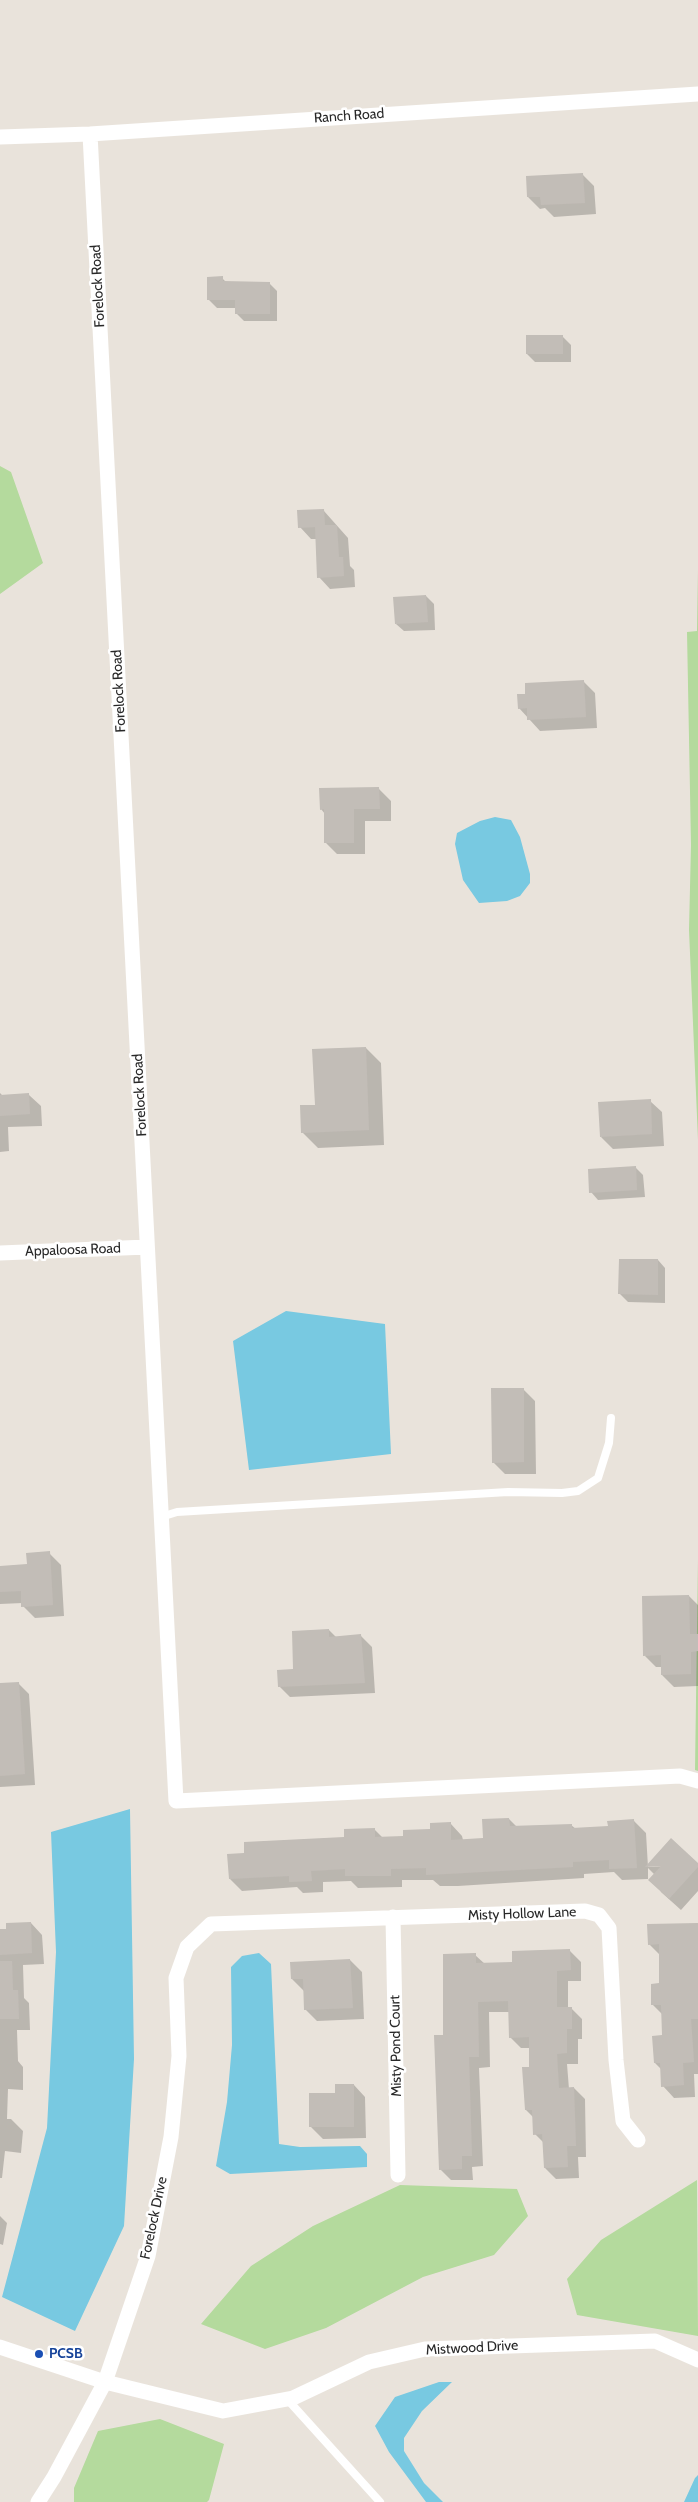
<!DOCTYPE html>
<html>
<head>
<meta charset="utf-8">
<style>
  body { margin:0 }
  canvas { display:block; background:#e9e3db }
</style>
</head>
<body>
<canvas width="698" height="2502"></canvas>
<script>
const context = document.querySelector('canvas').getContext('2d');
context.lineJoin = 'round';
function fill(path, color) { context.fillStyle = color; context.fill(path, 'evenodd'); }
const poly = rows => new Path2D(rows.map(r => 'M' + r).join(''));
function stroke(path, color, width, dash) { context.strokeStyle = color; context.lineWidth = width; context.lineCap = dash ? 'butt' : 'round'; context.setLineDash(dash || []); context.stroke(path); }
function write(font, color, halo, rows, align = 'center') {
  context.font = font + ' Cabin,sans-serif'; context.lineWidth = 5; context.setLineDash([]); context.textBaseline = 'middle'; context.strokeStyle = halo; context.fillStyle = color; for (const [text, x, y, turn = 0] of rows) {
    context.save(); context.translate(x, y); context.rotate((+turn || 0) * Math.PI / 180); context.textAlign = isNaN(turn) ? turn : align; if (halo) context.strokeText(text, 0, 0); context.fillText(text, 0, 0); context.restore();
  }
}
fill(poly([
  [0,466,11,472,43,563,0,594],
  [698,569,698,1140,689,930,691,845,687,632,697,631],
  [698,1558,698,1771,695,1770],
  [697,2180,698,2336,577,2315,567,2279,601,2240],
  [400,2185,517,2189,528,2216,494,2255,423,2277,326,2328,265,2349,201,2324,251,2266,313,2226],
  [160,2419,224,2444,209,2500,207,2502,74,2502,74,2488,98,2431]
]), '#b4da9d');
fill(poly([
  [495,817,511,820,520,837,530,874,530,883,520,896,507,901,479,903,463,880,455,844,457,833,480,821],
  [286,1311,385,1324,391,1454,249,1470,233,1341],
  [130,1809,134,2059,124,2226,75,2331,2,2297,47,2128,56,1952,51,1832],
  [259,1953,271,1964,279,2144,300,2147,360,2146,367,2154,367,2167,230,2174,216,2166,227,2102,232,2045,231,1967,242,1956],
  [439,2382,452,2382,422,2411,404,2438,404,2451,424,2483,443,2502,426,2502,389,2452,375,2426,395,2397],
  [698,2475,698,2502,684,2502,695,2478]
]), '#78c9e1');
fill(poly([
  [582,174,594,186,596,214,554,217,545,208,540,209,528,197],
  [222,278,227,283,269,283,277,291,277,321,244,321,236,313,236,308,217,308,209,300],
  [563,337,571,345,571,362,535,362,527,354],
  [324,511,348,538,350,566,354,570,355,587,330,589,319,577,317,539,311,539,300,527],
  [426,596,434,604,435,630,404,631,396,624],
  [583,681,595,693,597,728,540,731,519,708,527,695],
  [379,789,391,801,391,821,365,821,365,854,337,854,326,843,325,814,321,809],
  [366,1048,381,1063,384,1145,318,1148,302,1132,316,1106],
  [0,1093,3,1096,29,1095,41,1106,42,1126,8,1127,9,1151,0,1152],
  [650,1101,662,1112,664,1146,613,1149,601,1137],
  [635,1167,643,1175,645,1197,598,1200,591,1192],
  [658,1260,665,1268,665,1303,628,1302,620,1294],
  [523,1389,535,1401,536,1474,505,1474,493,1462],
  [49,1553,61,1565,64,1616,35,1618,23,1606,23,1603,0,1604,0,1567,28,1566],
  [689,1596,698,1605,698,1686,674,1687,662,1675,662,1667,656,1667,645,1656],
  [329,1630,336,1637,361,1636,372,1647,375,1693,290,1697,279,1686],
  [18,1683,29,1694,35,1785,0,1787,0,1684],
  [509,1819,517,1827,571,1825,576,1829,609,1828,634,1821,646,1833,648,1867,698,1864,698,1891,681,1910,661,1892,655,1875,648,1868,648,1879,622,1880,614,1872,584,1874,584,1878,458,1886,440,1886,433,1880,402,1880,402,1887,358,1888,351,1881,323,1882,323,1892,303,1893,297,1887,242,1891,230,1879,245,1854,345,1838,375,1830,383,1838,404,1838,451,1824,462,1836,463,1840,484,1839],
  [31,1923,42,1935,44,1964,23,1965,24,1998,29,2003,30,2030,17,2030,18,2061,23,2067,23,2090,8,2089,7,2119,11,2119,23,2131,21,2153,5,2151,2,2178,0,2178,0,1931],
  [698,1925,698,2074,694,2074,695,2097,674,2098,663,2086,661,2069,655,2063,663,2036,662,2014,652,2004,661,1985,660,1955,649,1944],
  [570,1951,581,1962,581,1981,568,1981,568,2008,571,2008,582,2019,582,2039,578,2039,578,2064,567,2064,569,2089,574,2088,585,2099,586,2157,578,2157,579,2178,556,2179,545,2168,544,2143,535,2134,534,2118,526,2110,531,2068,530,2048,521,2048,510,2037,510,2012,489,2012,490,2067,479,2068,483,2166,472,2167,473,2180,451,2180,440,2169,444,2036,475,1955,485,1964,513,1964],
  [350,1960,362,1972,364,2019,317,2021,305,2009,304,1991,292,1979],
  [354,2085,365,2097,366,2138,323,2139,311,2127,336,2094],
  [0,2216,7,2223,3,2245,0,2244]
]), '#0003');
fill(poly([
  [583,173,585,203,541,205,540,197,527,197,526,176],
  [223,276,223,281,270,282,270,314,235,314,235,300,207,300,207,277],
  [526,335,563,335,563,354,526,354],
  [324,509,325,525,337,525,339,557,343,557,344,576,317,578,315,527,298,528,297,510],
  [426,595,428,622,395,624,393,597],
  [584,680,586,717,527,720,527,708,518,709,517,694,525,694,525,683],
  [379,787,380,809,354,809,354,843,324,843,324,809,320,810,319,788],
  [366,1047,369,1130,301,1133,300,1105,315,1105,312,1049],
  [29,1093,30,1114,0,1116,0,1095],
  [651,1099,652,1134,600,1137,598,1102],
  [636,1166,637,1190,589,1193,588,1169],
  [619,1259,658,1259,658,1295,618,1294],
  [491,1388,524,1388,524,1462,492,1463],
  [50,1551,53,1605,21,1607,21,1591,0,1592,0,1566,27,1564,26,1553],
  [689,1595,690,1634,698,1634,698,1651,691,1652,691,1674,661,1675,661,1655,643,1656,642,1596],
  [329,1629,329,1637,361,1634,365,1683,278,1687,277,1670,293,1669,292,1631],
  [19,1682,25,1774,0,1776,0,1683],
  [509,1818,510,1826,572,1824,572,1828,608,1826,607,1821,634,1819,637,1868,609,1869,609,1860,573,1862,573,1867,446,1874,426,1875,426,1868,391,1869,391,1876,345,1876,345,1869,311,1871,312,1881,289,1882,289,1876,229,1879,227,1854,244,1853,244,1842,344,1837,344,1829,375,1828,375,1837,403,1836,403,1830,430,1829,430,1823,451,1822,451,1840,483,1838,482,1819],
  [671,1838,698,1863,698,1867,669,1899,648,1880,661,1866,645,1867],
  [31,1922,32,1953,0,1955,0,1929,6,1929,6,1923],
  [698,1923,698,2019,691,2019,694,2062,683,2063,684,2085,661,2087,660,2063,654,2063,652,2036,662,2035,661,2005,651,2005,651,1984,659,1983,659,1944,648,1945,647,1924],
  [570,1949,571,1970,557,1971,557,2007,572,2007,572,2029,567,2029,567,2053,557,2054,559,2088,574,2087,576,2146,567,2146,568,2167,544,2168,542,2134,533,2135,532,2110,525,2110,522,2067,529,2067,529,2037,509,2038,508,2001,478,2002,479,2057,469,2057,472,2156,462,2156,462,2169,439,2170,434,2035,443,2035,443,1954,476,1953,476,1963,512,1962,512,1951],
  [350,1959,353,2008,304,2010,303,1979,291,1979,290,1962],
  [0,1961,12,1961,13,1990,18,1990,19,2019,0,2019],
  [335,2084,354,2084,354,2127,309,2127,309,2093,335,2093]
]), '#c2bdb7');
stroke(poly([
  [161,1517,177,1512,508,1492,562,1493,578,1491,598,1478,609,1443,611,1418],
  [287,2399,380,2502]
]), '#fff', 8);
stroke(poly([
  [90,134,176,1801,680,1776,698,1781],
  [0,137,90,134,698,94],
  [0,1253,147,1247],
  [393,1917,398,2175],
  [0,2347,105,2382,223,2411,293,2398,369,2362,425,2349,655,2341,698,2360],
  [38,2502,54,2477,105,2382,148,2256,171,2137,179,2056,176,1978,187,1947,211,1924,585,1911,599,1915,609,1928,616,2060,623,2121,638,2140]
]), '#fff', 15);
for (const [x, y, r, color] of [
  [39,2354,5,"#1a4fb4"]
]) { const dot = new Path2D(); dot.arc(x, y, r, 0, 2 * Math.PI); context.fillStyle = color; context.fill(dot); stroke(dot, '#fff', 2); }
write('14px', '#282828', '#fff', [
  ["Ranch Road",349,116,-4],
  ["Forelock Road",98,286,-93],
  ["Forelock Road",119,691,-93],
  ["Forelock Road",140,1095,-93],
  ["Appaloosa Road",73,1250,-2],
  ["Misty Hollow Lane",522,1914,-2],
  ["Misty Pond Court",396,2046,-91],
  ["Forelock Drive",154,2218,-78],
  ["Mistwood Drive",472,2348,-3]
]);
write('bold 14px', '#164399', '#fff', [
  ["PCSB",49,2354]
], 'left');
</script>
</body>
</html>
